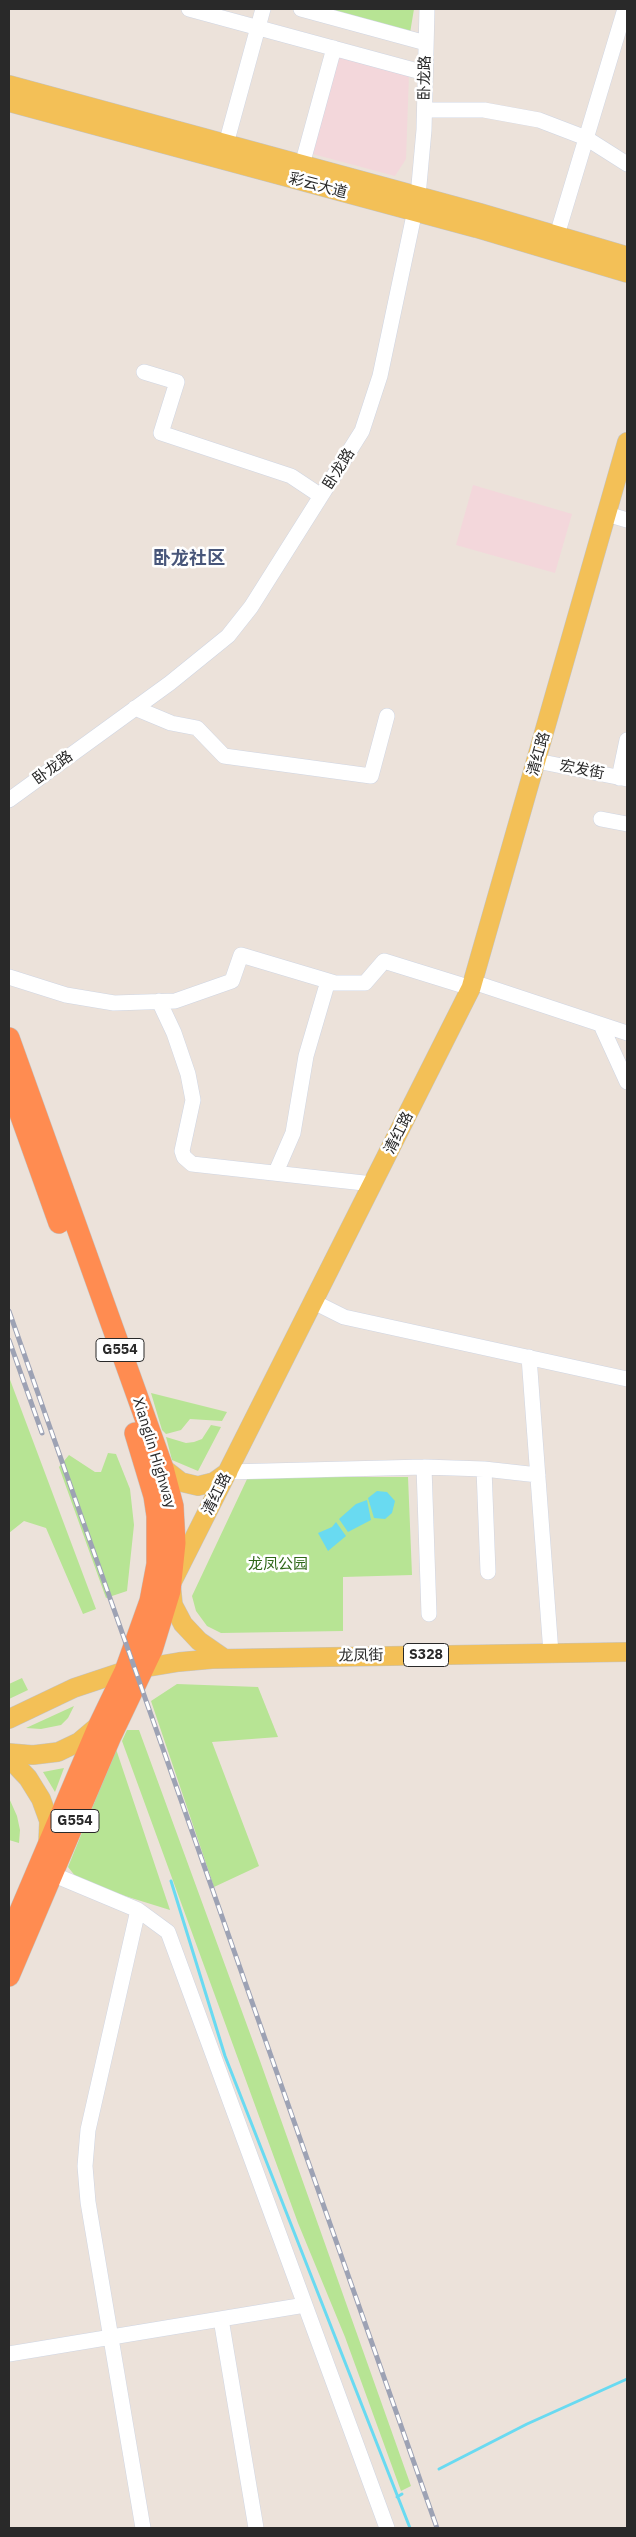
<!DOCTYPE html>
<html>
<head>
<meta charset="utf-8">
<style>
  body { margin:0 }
  #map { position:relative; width:636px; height:2537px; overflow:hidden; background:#ece2da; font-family:"IBM Plex Sans",sans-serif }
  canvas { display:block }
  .frame { position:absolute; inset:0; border:10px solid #292929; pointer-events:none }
</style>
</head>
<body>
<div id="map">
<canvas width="636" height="2537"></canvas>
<div class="frame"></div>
</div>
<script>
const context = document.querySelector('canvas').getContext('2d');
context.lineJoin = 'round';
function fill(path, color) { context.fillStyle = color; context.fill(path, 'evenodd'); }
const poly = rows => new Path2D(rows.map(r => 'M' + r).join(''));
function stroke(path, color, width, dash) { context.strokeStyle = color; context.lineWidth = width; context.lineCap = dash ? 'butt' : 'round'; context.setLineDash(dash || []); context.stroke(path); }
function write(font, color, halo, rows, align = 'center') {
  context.font = font + ' "IBM Plex Sans","Noto Sans SC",sans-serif'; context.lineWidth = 5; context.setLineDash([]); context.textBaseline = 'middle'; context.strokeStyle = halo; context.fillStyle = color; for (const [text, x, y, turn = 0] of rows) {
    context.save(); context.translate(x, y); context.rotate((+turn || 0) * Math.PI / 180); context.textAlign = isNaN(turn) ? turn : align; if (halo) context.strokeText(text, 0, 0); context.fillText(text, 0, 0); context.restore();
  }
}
fill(poly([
  [335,55,409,74,406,159,395,176,309,153],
  [473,485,572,514,555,573,456,545]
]), '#f3d7db');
fill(poly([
  [321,9,414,9,410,33],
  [9,1377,96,1609,83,1614,46,1528,24,1521,9,1533],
  [151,1393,227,1412,222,1421,190,1419,181,1430,166,1434,162,1430],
  [211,1425,221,1427,198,1471,172,1460,166,1437,186,1443,194,1442,202,1439],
  [108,1453,116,1454,130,1489,134,1525,127,1591,106,1598,59,1467,69,1455,95,1472,101,1472],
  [248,1477,408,1477,412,1575,343,1577,343,1631,221,1633,207,1626,196,1611,192,1596],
  [22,1678,28,1690,9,1699,9,1684],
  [177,1684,258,1687,278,1737,212,1742,259,1866,214,1887,151,1701],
  [74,1706,68,1718,61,1725,41,1729,26,1728],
  [127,1730,139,1730,259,2058,411,2486,401,2491,345,2337,298,2223,122,1741],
  [116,1749,170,1910,80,1882,68,1867],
  [64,1768,55,1792,43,1772],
  [9,1798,17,1816,20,1830,19,1843,9,1840]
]), '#b7e494');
fill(poly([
  [377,1491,387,1492,395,1501,392,1513,385,1519,374,1518,368,1498],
  [367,1500,371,1520,348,1532,339,1519,356,1504],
  [336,1522,346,1536,328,1551,318,1533,332,1527]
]), '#69daf1');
stroke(poly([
  [171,1881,225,2056,410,2528],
  [439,2469,527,2424,627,2379],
  [397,2497,402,2494]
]), '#69daf1', 3);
const minor = poly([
  [189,9,425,73],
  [301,9,426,43],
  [425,110,484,110,539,120,586,138,627,164],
  [226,144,263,9],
  [302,165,334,48],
  [557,235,625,9],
  [144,372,177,382,161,433,291,476,321,496],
  [607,514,627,520],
  [135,708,171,723,197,728,224,756,371,776,387,716],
  [537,761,627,779],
  [619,778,627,740],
  [9,800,170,683,228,636,251,607,362,431,380,376,418,196,424,130,427,9],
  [601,819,627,824],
  [9,977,66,995,114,1003,175,1001,232,981,241,955,335,983,365,983,384,961,471,988],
  [473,982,627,1033],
  [159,1001,174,1033,188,1074,193,1100,182,1151,184,1157,192,1164,373,1184],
  [601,1025,627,1082],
  [276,1172,293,1133,306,1056,328,981],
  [314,1302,344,1317,627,1379],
  [529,1357,551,1653],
  [424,1467,429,1614],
  [484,1469,488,1572],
  [228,1472,424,1467,484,1469,538,1475],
  [52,1874,138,1910,168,1932,387,2528],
  [138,1910,88,2130,85,2166,88,2202,143,2528],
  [221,2319,256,2528],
  [9,2354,305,2305]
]);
const major = poly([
  [9,85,480,213,627,256],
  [9,102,476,228,627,273],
  [163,1468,181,1482,198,1486,214,1482,228,1472],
  [172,1582,471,988,627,442],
  [171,1585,173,1605,183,1624,199,1641,225,1659],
  [9,1719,74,1688,125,1671,179,1662,212,1659,627,1652],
  [9,1753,33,1755,58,1752,79,1742,99,1725],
  [9,1758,28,1778,41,1799,49,1821,48,1844]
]);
const highway = poly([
  [9,1038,163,1468,173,1506,175,1543,170,1591,152,1650,111,1736,9,1976],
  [9,1083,59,1223],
  [9,1937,99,1725,125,1671,150,1601,157,1564,157,1516,154,1496,135,1433]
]);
stroke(minor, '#cfd5e2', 16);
stroke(major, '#c3c3c3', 20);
stroke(highway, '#c3c3c3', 22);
stroke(minor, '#fff', 15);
stroke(major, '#f3c057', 19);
stroke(highway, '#ff8c51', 21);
const rail = poly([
  [9,1311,437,2528],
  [9,1340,42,1433]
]);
stroke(rail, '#9da2b4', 5);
stroke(rail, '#fff', 3, [9]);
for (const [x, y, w] of [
  [120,1350,48],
  [426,1655,45],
  [75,1821,48]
]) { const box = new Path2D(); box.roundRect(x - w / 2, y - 11.5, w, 23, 4); context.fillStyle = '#fff'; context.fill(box); stroke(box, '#292929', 1); }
write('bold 14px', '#292929', null, [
  ["G554",120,1350],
  ["S328",426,1655],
  ["G554",75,1821]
]);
write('15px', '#292929', '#fff', [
  ["卧龙路",425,78,-89],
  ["彩云大道",318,186,15],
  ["卧龙路",339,469,-58],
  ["清红路",539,754,-74],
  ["卧龙路",53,768,-36],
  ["宏发街",582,770,11],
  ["清红路",399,1133,-63],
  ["Xianglin Highway",154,1453,73],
  ["清红路",217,1494,-63],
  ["龙凤街",361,1656,-1]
]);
write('15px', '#2f6718', '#fff', [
  ["龙凤公园",278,1565]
]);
write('bold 18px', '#48567a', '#fff', [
  ["卧龙社区",189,559]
]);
</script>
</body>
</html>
